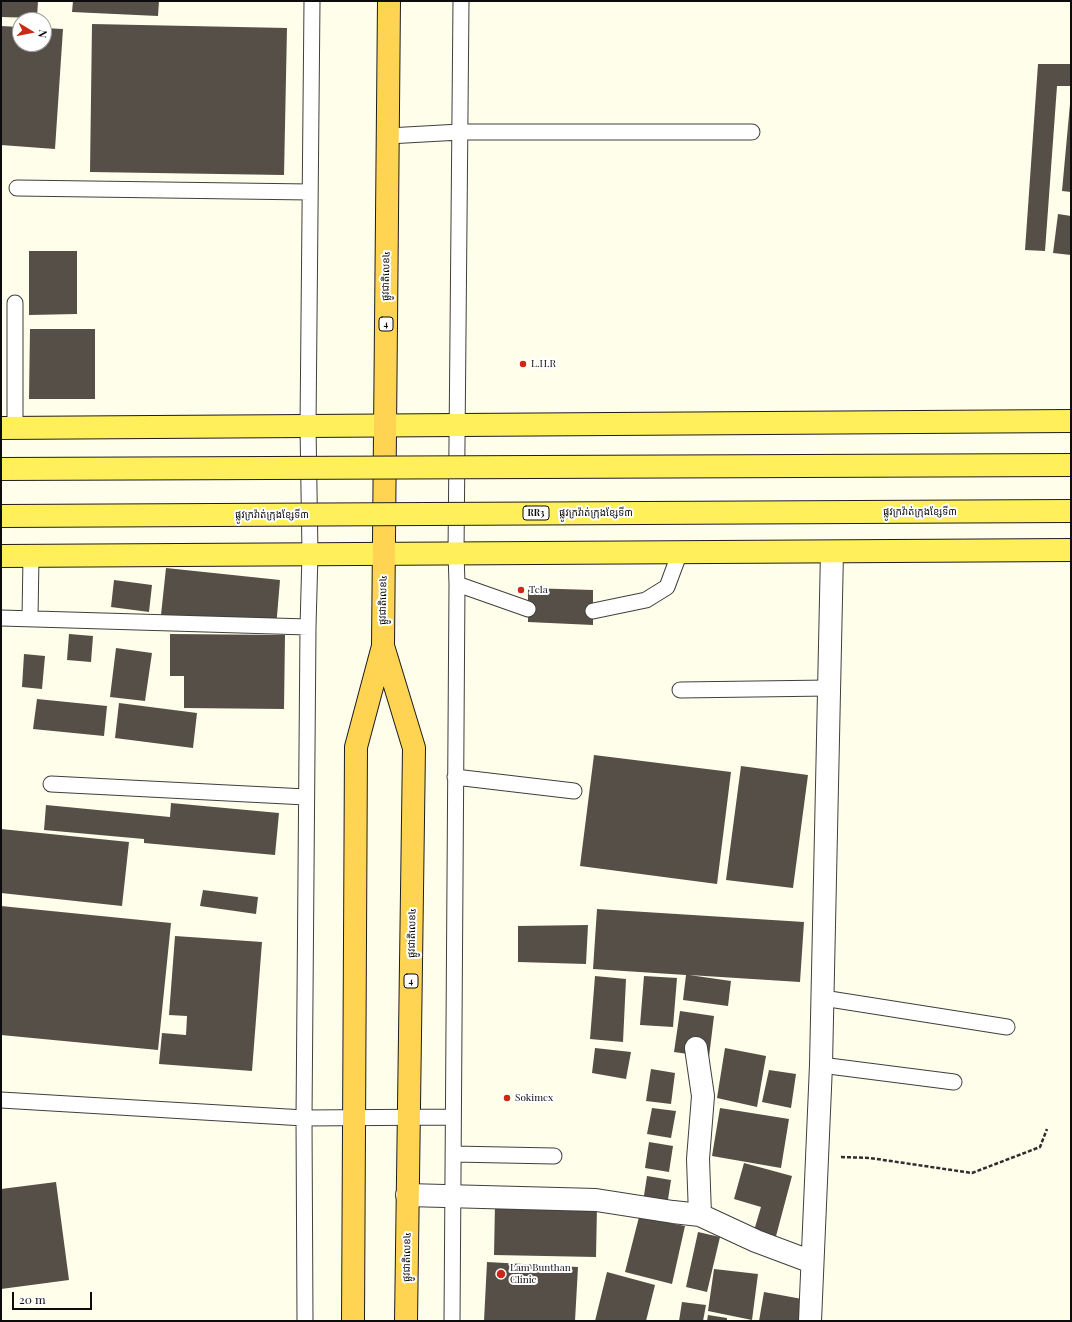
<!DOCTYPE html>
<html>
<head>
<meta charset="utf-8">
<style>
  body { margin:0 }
  #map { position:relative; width:1072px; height:1322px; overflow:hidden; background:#fffeeb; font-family:"Playfair Display",serif }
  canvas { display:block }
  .frame { position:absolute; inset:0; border:2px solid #0c0c0c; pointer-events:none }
  .north { position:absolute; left:12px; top:12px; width:40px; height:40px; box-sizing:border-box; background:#fff; border:1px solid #9e9e9e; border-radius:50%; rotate:100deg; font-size:11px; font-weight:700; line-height:16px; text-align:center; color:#0c0c0c }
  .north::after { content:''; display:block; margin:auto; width:14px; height:18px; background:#ca2916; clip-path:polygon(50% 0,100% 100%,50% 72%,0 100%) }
  .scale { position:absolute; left:12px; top:1292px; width:80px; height:18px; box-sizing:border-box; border:2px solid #0c0c0c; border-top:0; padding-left:5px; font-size:12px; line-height:14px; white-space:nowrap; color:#0c0c0c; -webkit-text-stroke:3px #fff; paint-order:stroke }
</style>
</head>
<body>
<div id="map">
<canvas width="1072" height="1322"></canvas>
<div class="frame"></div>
<div class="north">N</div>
<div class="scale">20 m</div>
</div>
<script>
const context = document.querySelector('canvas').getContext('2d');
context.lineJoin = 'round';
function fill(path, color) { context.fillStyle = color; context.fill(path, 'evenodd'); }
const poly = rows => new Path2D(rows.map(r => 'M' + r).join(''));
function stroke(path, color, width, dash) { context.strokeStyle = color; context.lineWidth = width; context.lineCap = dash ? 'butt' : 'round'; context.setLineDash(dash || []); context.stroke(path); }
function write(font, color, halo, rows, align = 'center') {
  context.font = font + ' "Playfair Display","Noto Sans Khmer",serif'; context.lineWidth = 4; context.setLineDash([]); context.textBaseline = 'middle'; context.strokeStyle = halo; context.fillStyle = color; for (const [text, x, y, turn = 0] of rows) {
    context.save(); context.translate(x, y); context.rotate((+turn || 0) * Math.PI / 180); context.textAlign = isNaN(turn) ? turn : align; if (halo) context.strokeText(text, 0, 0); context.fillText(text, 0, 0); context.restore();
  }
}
fill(poly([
  [1,1,38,1,37,18,1,17],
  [73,1,159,1,158,16,72,12],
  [92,24,287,28,284,175,90,172],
  [1,26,20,27,20,44,44,44,44,28,63,29,55,149,1,145],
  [1038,64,1071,64,1071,86,1057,86,1045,251,1025,250],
  [1070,104,1071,105,1071,192,1062,191],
  [1058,214,1071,216,1071,255,1053,253],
  [29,251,77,251,77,314,29,315],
  [30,329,95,329,95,399,29,399],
  [166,568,280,580,276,628,161,615],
  [114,580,152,585,149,612,111,607],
  [528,588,593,590,593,625,528,622],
  [69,634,93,636,91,662,67,660],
  [170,634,285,635,284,709,184,708,184,676,170,676],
  [116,648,152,653,145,701,110,697],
  [24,654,45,656,42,689,22,687],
  [37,699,107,706,104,736,33,729],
  [119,703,197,713,193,748,115,738],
  [594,755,731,772,717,884,580,866],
  [741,766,808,775,793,888,726,880],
  [171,803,279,813,275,855,144,843,144,839,44,830,46,805,170,817],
  [1,829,129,842,122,906,1,893],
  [203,890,258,897,256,914,200,906],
  [1,906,171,923,158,1050,1,1035],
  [597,909,804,922,800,982,689,975,731,981,728,1006,683,1000,686,975,593,969],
  [588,925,586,964,518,962,518,926],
  [175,936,262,942,252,1071,159,1064,162,1033,186,1035,187,1016,169,1015],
  [595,976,626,979,623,1042,590,1039],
  [644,976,677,978,673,1027,640,1025],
  [680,1011,714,1016,709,1057,674,1052],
  [595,1048,631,1052,626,1079,592,1073],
  [725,1048,766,1056,757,1107,717,1098],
  [651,1069,675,1073,671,1104,646,1101],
  [769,1070,796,1074,791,1108,762,1102],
  [652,1108,676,1111,671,1138,647,1134],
  [720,1108,789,1119,781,1168,712,1156],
  [649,1142,673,1146,669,1172,645,1168],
  [744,1163,792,1176,775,1240,753,1234,761,1207,734,1199],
  [647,1176,671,1180,667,1206,643,1202],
  [56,1182,69,1280,1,1289,1,1189],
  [495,1203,597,1206,596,1257,494,1255],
  [639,1217,685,1226,672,1284,625,1272],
  [698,1232,720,1237,707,1292,686,1287],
  [487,1262,578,1267,575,1321,484,1321],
  [714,1269,758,1274,752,1320,708,1311],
  [607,1272,655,1285,646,1321,595,1321],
  [764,1292,802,1299,799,1321,759,1321],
  [682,1302,706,1305,703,1321,679,1321],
  [708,1315,727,1318,727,1321,707,1321]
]), '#564f47');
const service = poly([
  [388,136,460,132,752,132],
  [17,188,310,192],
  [15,428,15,303],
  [457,584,528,609],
  [593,611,646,600,667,587,680,552],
  [1,618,308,627],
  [30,618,31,556],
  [680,690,829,688],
  [455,777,574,791],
  [51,784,306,797],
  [823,998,1007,1027],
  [821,1065,954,1082],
  [1,1100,304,1118,453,1117],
  [453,1154,554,1156],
  [305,1321,304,1118,308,627,310,554,308,426,312,1],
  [452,1321,457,584,456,553,461,1]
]);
const minor = poly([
  [696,1048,703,1096,698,1159,700,1215,756,1241,812,1262],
  [407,1195,596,1200,673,1212,700,1215],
  [810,1321,821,1065,832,552]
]);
const primary = poly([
  [1,428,1071,421],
  [1,556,1071,550]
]);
const trunk = poly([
  [383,646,414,748,406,1321],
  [353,1321,356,747,383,646,389,1]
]);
stroke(service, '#3f3f3f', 17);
stroke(minor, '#3f3f3f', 24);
stroke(primary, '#1d1d1d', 24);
stroke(trunk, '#1d1d1d', 24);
stroke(poly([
  [841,1157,870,1158,972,1173,1040,1147,1047,1129]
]), '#2e2e2e', 2.5, [4, 2]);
stroke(service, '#fff', 15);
stroke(minor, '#fff', 22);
stroke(primary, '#fff05b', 22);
stroke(trunk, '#ffd452', 22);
const primaryBridge = poly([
  [1,469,1071,465],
  [1,516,1071,511]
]);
stroke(primaryBridge, '#1d1d1d', 24, []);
stroke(primaryBridge, '#fff05b', 22);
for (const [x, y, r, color] of [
  [523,364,4,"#ca2916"],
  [521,590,4,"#ca2916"],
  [507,1098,4,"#ca2916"],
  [501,1274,5,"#ca2916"]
]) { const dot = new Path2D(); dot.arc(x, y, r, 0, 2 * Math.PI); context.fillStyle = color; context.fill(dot); stroke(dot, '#fff', 1.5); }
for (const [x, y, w] of [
  [386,324,14],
  [536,513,26],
  [411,981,14]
]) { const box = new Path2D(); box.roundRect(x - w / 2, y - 7, w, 14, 3); context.fillStyle = '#fff'; context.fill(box); stroke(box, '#0c0c0c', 1); }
write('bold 9px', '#0c0c0c', null, [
  ["4",386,324],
  ["RR3",536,513],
  ["4",411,981]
]);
write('10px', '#0c0c0c', '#fff', [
  ["ផ្លូវជាតិលេខ៤",386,276,-89],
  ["ផ្លូវក្រវ៉ាត់ក្រុងខ្សែទី៣",920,512],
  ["ផ្លូវក្រវ៉ាត់ក្រុងខ្សែទី៣",596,513],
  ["ផ្លូវក្រវ៉ាត់ក្រុងខ្សែទី៣",272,515],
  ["ផ្លូវជាតិលេខ៤",383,600,-89],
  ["ផ្លូវជាតិលេខ៤",412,933,-89],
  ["ផ្លូវជាតិលេខ៤",407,1257,-89]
]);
write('10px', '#0c0c0c', '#fff', [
  ["L.H.R",531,364],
  ["Tela",529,590],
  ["Sokimex",515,1098],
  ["Lam Bunthan",510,1268],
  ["Clinic",510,1280]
], 'left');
</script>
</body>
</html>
